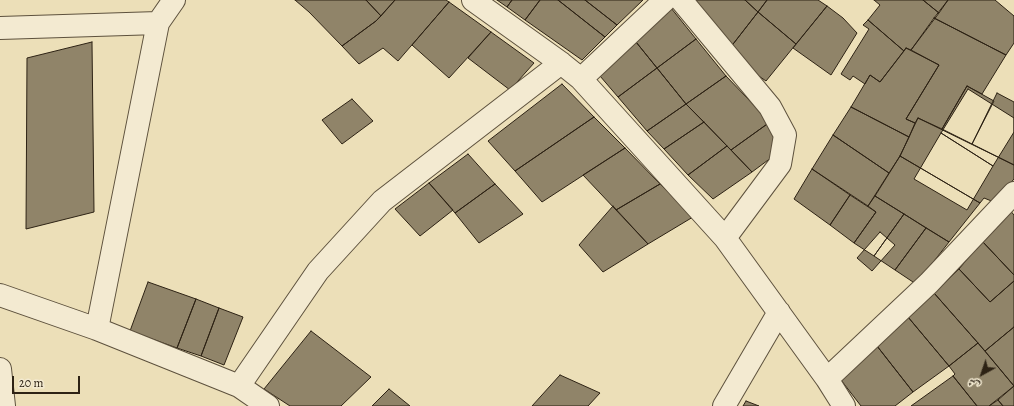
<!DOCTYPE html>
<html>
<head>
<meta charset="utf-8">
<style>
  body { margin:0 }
  #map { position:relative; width:1014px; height:406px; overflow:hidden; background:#ecdfb8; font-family:Alegreya,Amiri,serif }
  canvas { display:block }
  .north { position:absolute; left:962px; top:354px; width:40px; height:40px; -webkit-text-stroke:3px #f3ead1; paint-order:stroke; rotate:220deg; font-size:11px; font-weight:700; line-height:16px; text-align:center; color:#2d2214 }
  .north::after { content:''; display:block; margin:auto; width:14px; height:18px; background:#2d2214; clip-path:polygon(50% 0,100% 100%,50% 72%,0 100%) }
  .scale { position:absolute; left:12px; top:376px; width:68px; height:18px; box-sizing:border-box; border:2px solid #2d2214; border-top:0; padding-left:5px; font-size:12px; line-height:14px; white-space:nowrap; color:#2d2214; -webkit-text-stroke:3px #f3ead1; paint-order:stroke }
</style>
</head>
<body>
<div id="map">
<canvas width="1014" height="406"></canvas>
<div class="north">ش</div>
<div class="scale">20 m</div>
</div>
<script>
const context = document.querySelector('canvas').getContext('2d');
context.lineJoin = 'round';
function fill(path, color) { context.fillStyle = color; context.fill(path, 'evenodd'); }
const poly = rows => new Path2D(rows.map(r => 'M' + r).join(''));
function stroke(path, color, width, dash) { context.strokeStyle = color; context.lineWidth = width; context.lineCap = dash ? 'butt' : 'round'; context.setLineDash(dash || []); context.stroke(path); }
const building = poly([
  [295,0,366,0,381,16,376,21,342,46,309,12,295,0],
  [366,0,395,0,381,16,366,0],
  [395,0,446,0,449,2,398,61,383,48,359,64,342,46,376,21,395,0],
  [497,0,512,0,507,7,497,0],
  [512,0,540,0,525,20,507,7,512,0],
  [540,0,558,0,605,37,582,60,525,20,540,0],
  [558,0,585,0,617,25,605,37,558,0],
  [585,0,643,0,617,25,585,0],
  [695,0,745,0,758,12,730,48,695,0],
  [745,0,767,0,758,12,745,0],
  [767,0,818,0,827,6,796,44,758,12,767,0],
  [874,0,923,0,939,13,911,50,906,48,904,51,868,20,880,5,874,0],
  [923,0,948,0,939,13,923,0],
  [948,0,995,0,1014,16,1014,43,1006,55,934,18,948,0],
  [449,2,491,32,449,78,412,45,449,2],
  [827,6,843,18,857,33,831,75,793,48,827,6],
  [671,8,696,39,657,68,636,42,671,8],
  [758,12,796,44,766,81,756,74,730,48,758,12],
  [934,18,1006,55,982,94,967,86,942,129,918,118,915,123,906,119,939,65,911,50,934,18],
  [868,20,904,51,880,82,870,75,865,84,853,76,850,80,841,74,869,29,863,25,868,20],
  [491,32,534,63,510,90,468,58,491,32],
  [696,39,726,76,686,104,657,68,696,39],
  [92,42,94,212,26,229,27,58,92,42],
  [636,42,657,68,618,97,600,76,636,42],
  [906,48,939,65,906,119,915,123,909,137,851,107,870,75,880,82,906,48],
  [657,68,686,104,647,131,618,97,657,68],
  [726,76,770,122,731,150,686,104,726,76],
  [562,84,594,117,515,171,488,141,562,84],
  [967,86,994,101,972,144,942,129,967,86],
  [968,89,1014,118,1014,132,993,166,941,133,968,89],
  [997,93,1014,102,1014,165,972,144,997,93],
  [352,99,373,121,342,144,322,120,352,99],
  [686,104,704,122,664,149,647,131,686,104],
  [851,107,909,137,900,156,889,173,833,135,851,107],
  [594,117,625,148,542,202,515,171,594,117],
  [918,118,1014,165,1014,179,994,202,984,198,980,203,900,156,918,118],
  [704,122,727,146,688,175,664,149,704,122],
  [770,122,791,143,752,172,731,150,770,122],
  [941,133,993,166,967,210,914,179,941,133],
  [833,135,889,173,868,206,812,169,833,135],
  [727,146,752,172,713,199,688,175,727,146],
  [625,148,660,184,616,210,583,175,625,148],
  [468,154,495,184,455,213,429,183,468,154],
  [900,156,980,203,949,242,875,196,900,156],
  [812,169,850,195,830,225,794,199,812,169],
  [429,183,453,210,420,236,395,209,429,183],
  [495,184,523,214,479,243,455,213,495,184],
  [660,184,693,217,648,244,616,210,660,184],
  [850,195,876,212,854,243,830,225,850,195],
  [875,196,904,214,874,256,854,243,876,212,868,206,875,196],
  [613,206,648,244,603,272,579,245,613,206],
  [1009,209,1014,215,1014,275,982,241,1009,209],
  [904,214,926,228,895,270,874,256,904,214],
  [926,228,949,242,916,284,895,270,926,228],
  [880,232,895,245,872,271,857,258,880,232],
  [982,241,1014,275,1014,281,990,302,959,269,982,241],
  [959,269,990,302,1014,281,1014,327,985,351,934,293,959,269],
  [148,282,196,299,177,348,130,331,148,282],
  [934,293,978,343,949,366,908,317,934,293],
  [196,299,219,308,201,356,177,348,196,299],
  [219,308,243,317,224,365,201,356,219,308],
  [908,317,949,366,913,392,877,346,908,317],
  [1014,327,1014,386,985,351,1014,327],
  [311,331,371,377,341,406,290,406,264,389,311,331],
  [978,343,1014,386,989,406,977,406,953,376,955,374,949,366,978,343],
  [877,346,913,392,895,406,861,406,841,380,877,346],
  [560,375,600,393,588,406,532,406,560,375],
  [953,376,977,406,911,406,953,376],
  [1014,386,1014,406,1003,406,998,400,1014,386],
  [389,389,410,406,372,406,389,389],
  [998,400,1003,406,989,406,998,400],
  [746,401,759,406,743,406,746,401]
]);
fill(building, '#908469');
stroke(building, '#2d2214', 1);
const minor = poly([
  [473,0,561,63,581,79,725,238,827,379,844,406],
  [681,0,770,107,785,135,780,164,725,238],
  [0,28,158,23,174,0],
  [581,79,665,0],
  [0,295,97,329,239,386,268,406],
  [97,329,158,23],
  [0,369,4,406],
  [827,379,929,283,1014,193],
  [239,386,318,271,382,201,561,63],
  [724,406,779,312]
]);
stroke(minor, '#5d513d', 24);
stroke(minor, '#f3ead1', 22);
</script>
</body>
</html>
